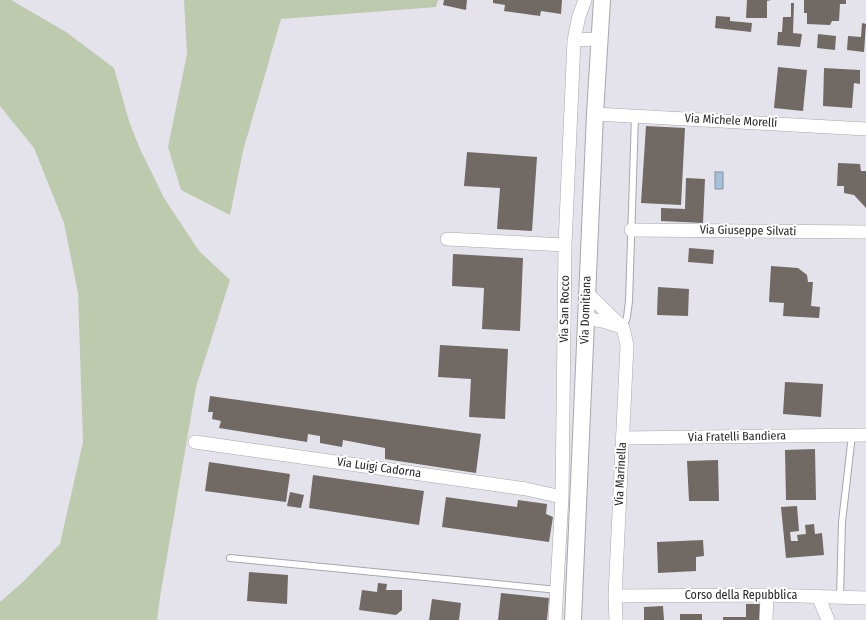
<!DOCTYPE html>
<html>
<head>
<meta charset="utf-8">
<style>
  body { margin:0 }
  canvas { display:block; background:#e4e2eb }
</style>
</head>
<body>
<canvas width="866" height="620"></canvas>
<script>
const context = document.querySelector('canvas').getContext('2d');
context.lineJoin = 'round';
function fill(path, color) { context.fillStyle = color; context.fill(path, 'evenodd'); }
const poly = rows => new Path2D(rows.map(r => 'M' + r).join(''));
function stroke(path, color, width, dash) { context.strokeStyle = color; context.lineWidth = width; context.lineCap = dash ? 'butt' : 'round'; context.setLineDash(dash || []); context.stroke(path); }
function write(font, color, halo, rows, align = 'center') {
  context.font = font + ' "Fira Sans Condensed",sans-serif'; context.lineWidth = 4; context.setLineDash([]); context.textBaseline = 'middle'; context.strokeStyle = halo; context.fillStyle = color; for (const [text, x, y, turn = 0] of rows) {
    context.save(); context.translate(x, y); context.rotate((+turn || 0) * Math.PI / 180); context.textAlign = isNaN(turn) ? turn : align; if (halo) context.strokeText(text, 0, 0); context.fillText(text, 0, 0); context.restore();
  }
}
fill(poly([
  [0,0,11,0,66,32,114,68,129,121,140,149,164,198,199,251,230,280,196,387,160,597,157,620,0,620,0,602,24,581,60,544,83,442,78,293,64,223,34,148,0,106],
  [184,0,438,0,436,7,281,19,243,151,230,215,181,190,168,147,187,54]
]), '#bdcaad');
const water = poly([
  [715,172,723,172,723,189,715,189,715,172]
]);
fill(water, '#a6c2d8');
stroke(water, '#8093a4', 1);
fill(poly([
  [444,0,467,0,466,10,443,5],
  [493,0,562,0,561,14,541,11,540,16,504,11,505,5,493,3],
  [747,0,771,0,767,1,767,18,746,18],
  [804,0,846,0,846,4,840,4,839,21,832,21,830,25,807,24,807,13,804,13],
  [791,3,794,3,793,33,802,34,800,47,777,45,778,32,782,32,783,17,791,17],
  [716,16,730,17,730,21,752,23,751,32,715,28],
  [862,23,866,24,864,52,847,50,848,36,861,37],
  [818,34,836,36,835,50,817,48],
  [778,67,807,70,803,111,774,108],
  [824,68,860,70,860,84,854,83,852,108,823,106],
  [646,126,685,128,681,205,641,203],
  [467,152,537,157,532,231,497,229,500,188,464,186],
  [838,163,860,164,861,171,866,171,866,208,854,195,844,193,844,186,837,186],
  [686,178,705,179,703,223,661,221,661,208,685,209],
  [689,248,714,250,713,264,688,262],
  [453,254,523,258,520,331,482,329,484,288,452,286],
  [771,266,798,268,807,275,808,282,813,282,811,306,820,307,819,318,783,316,784,303,769,302],
  [658,287,689,289,688,316,657,315],
  [440,345,508,349,505,419,469,417,471,379,438,377],
  [785,382,823,384,821,417,783,414],
  [210,396,481,434,476,473,385,459,385,448,343,440,342,447,320,443,320,436,308,434,307,442,219,428,221,421,212,419,213,412,208,412],
  [815,449,816,500,786,500,785,450],
  [718,460,719,501,689,501,687,461],
  [209,462,290,474,286,502,205,491],
  [313,475,424,491,419,525,309,508],
  [290,492,304,495,301,508,287,506],
  [446,497,517,507,518,500,547,504,546,514,553,517,549,542,442,527],
  [797,506,799,531,790,532,791,541,798,541,797,535,806,534,805,525,814,524,815,534,822,533,824,555,786,558,781,507],
  [703,540,704,556,696,557,696,571,658,573,657,542],
  [249,572,288,575,287,604,247,601],
  [378,583,387,584,386,590,402,590,402,610,396,615,359,610,362,590,377,592],
  [501,593,549,598,547,620,498,620],
  [432,599,461,603,459,620,429,620],
  [746,604,761,604,761,620,723,620,723,617,746,617],
  [663,606,664,620,644,620,644,607],
  [680,614,702,614,702,620,680,620]
]), '#716a64');
const service = poly([
  [623,328,627,317,629,301,635,116],
  [230,558,558,590],
  [840,597,842,522,852,435]
]);
const minor = poly([
  [574,40,600,39],
  [595,114,866,129],
  [631,230,866,232],
  [447,239,565,245],
  [587,293,623,328,627,345,615,596,616,620],
  [586,318,606,322,619,326],
  [622,438,866,435],
  [195,442,526,489,562,497],
  [615,596,767,595,866,598],
  [818,596,828,620],
  [555,620,562,497,565,245,574,40,579,16,585,0],
  [766,620,767,595]
]);
const tertiary = poly([
  [573,620,595,114,602,0]
]);
stroke(service, '#a8a6ae', 8);
stroke(minor, '#a8a6ae', 14);
stroke(tertiary, '#a8a6ae', 18);
stroke(service, '#fff', 6);
stroke(minor, '#fff', 13);
stroke(tertiary, '#fff', 16);
write('12px', '#272629', '#fff', [
  ["Via Michele Morelli",731,121,3],
  ["Via Giuseppe Silvati",748,231,1],
  ["Via San Rocco",565,309,-89],
  ["Via Domitiana",586,310,-88],
  ["Via Fratelli Bandiera",737,437,-1],
  ["Via Luigi Cadorna",379,468,8],
  ["Via Marinella",621,474,-87],
  ["Corso della Repubblica",741,596]
]);
</script>
</body>
</html>
